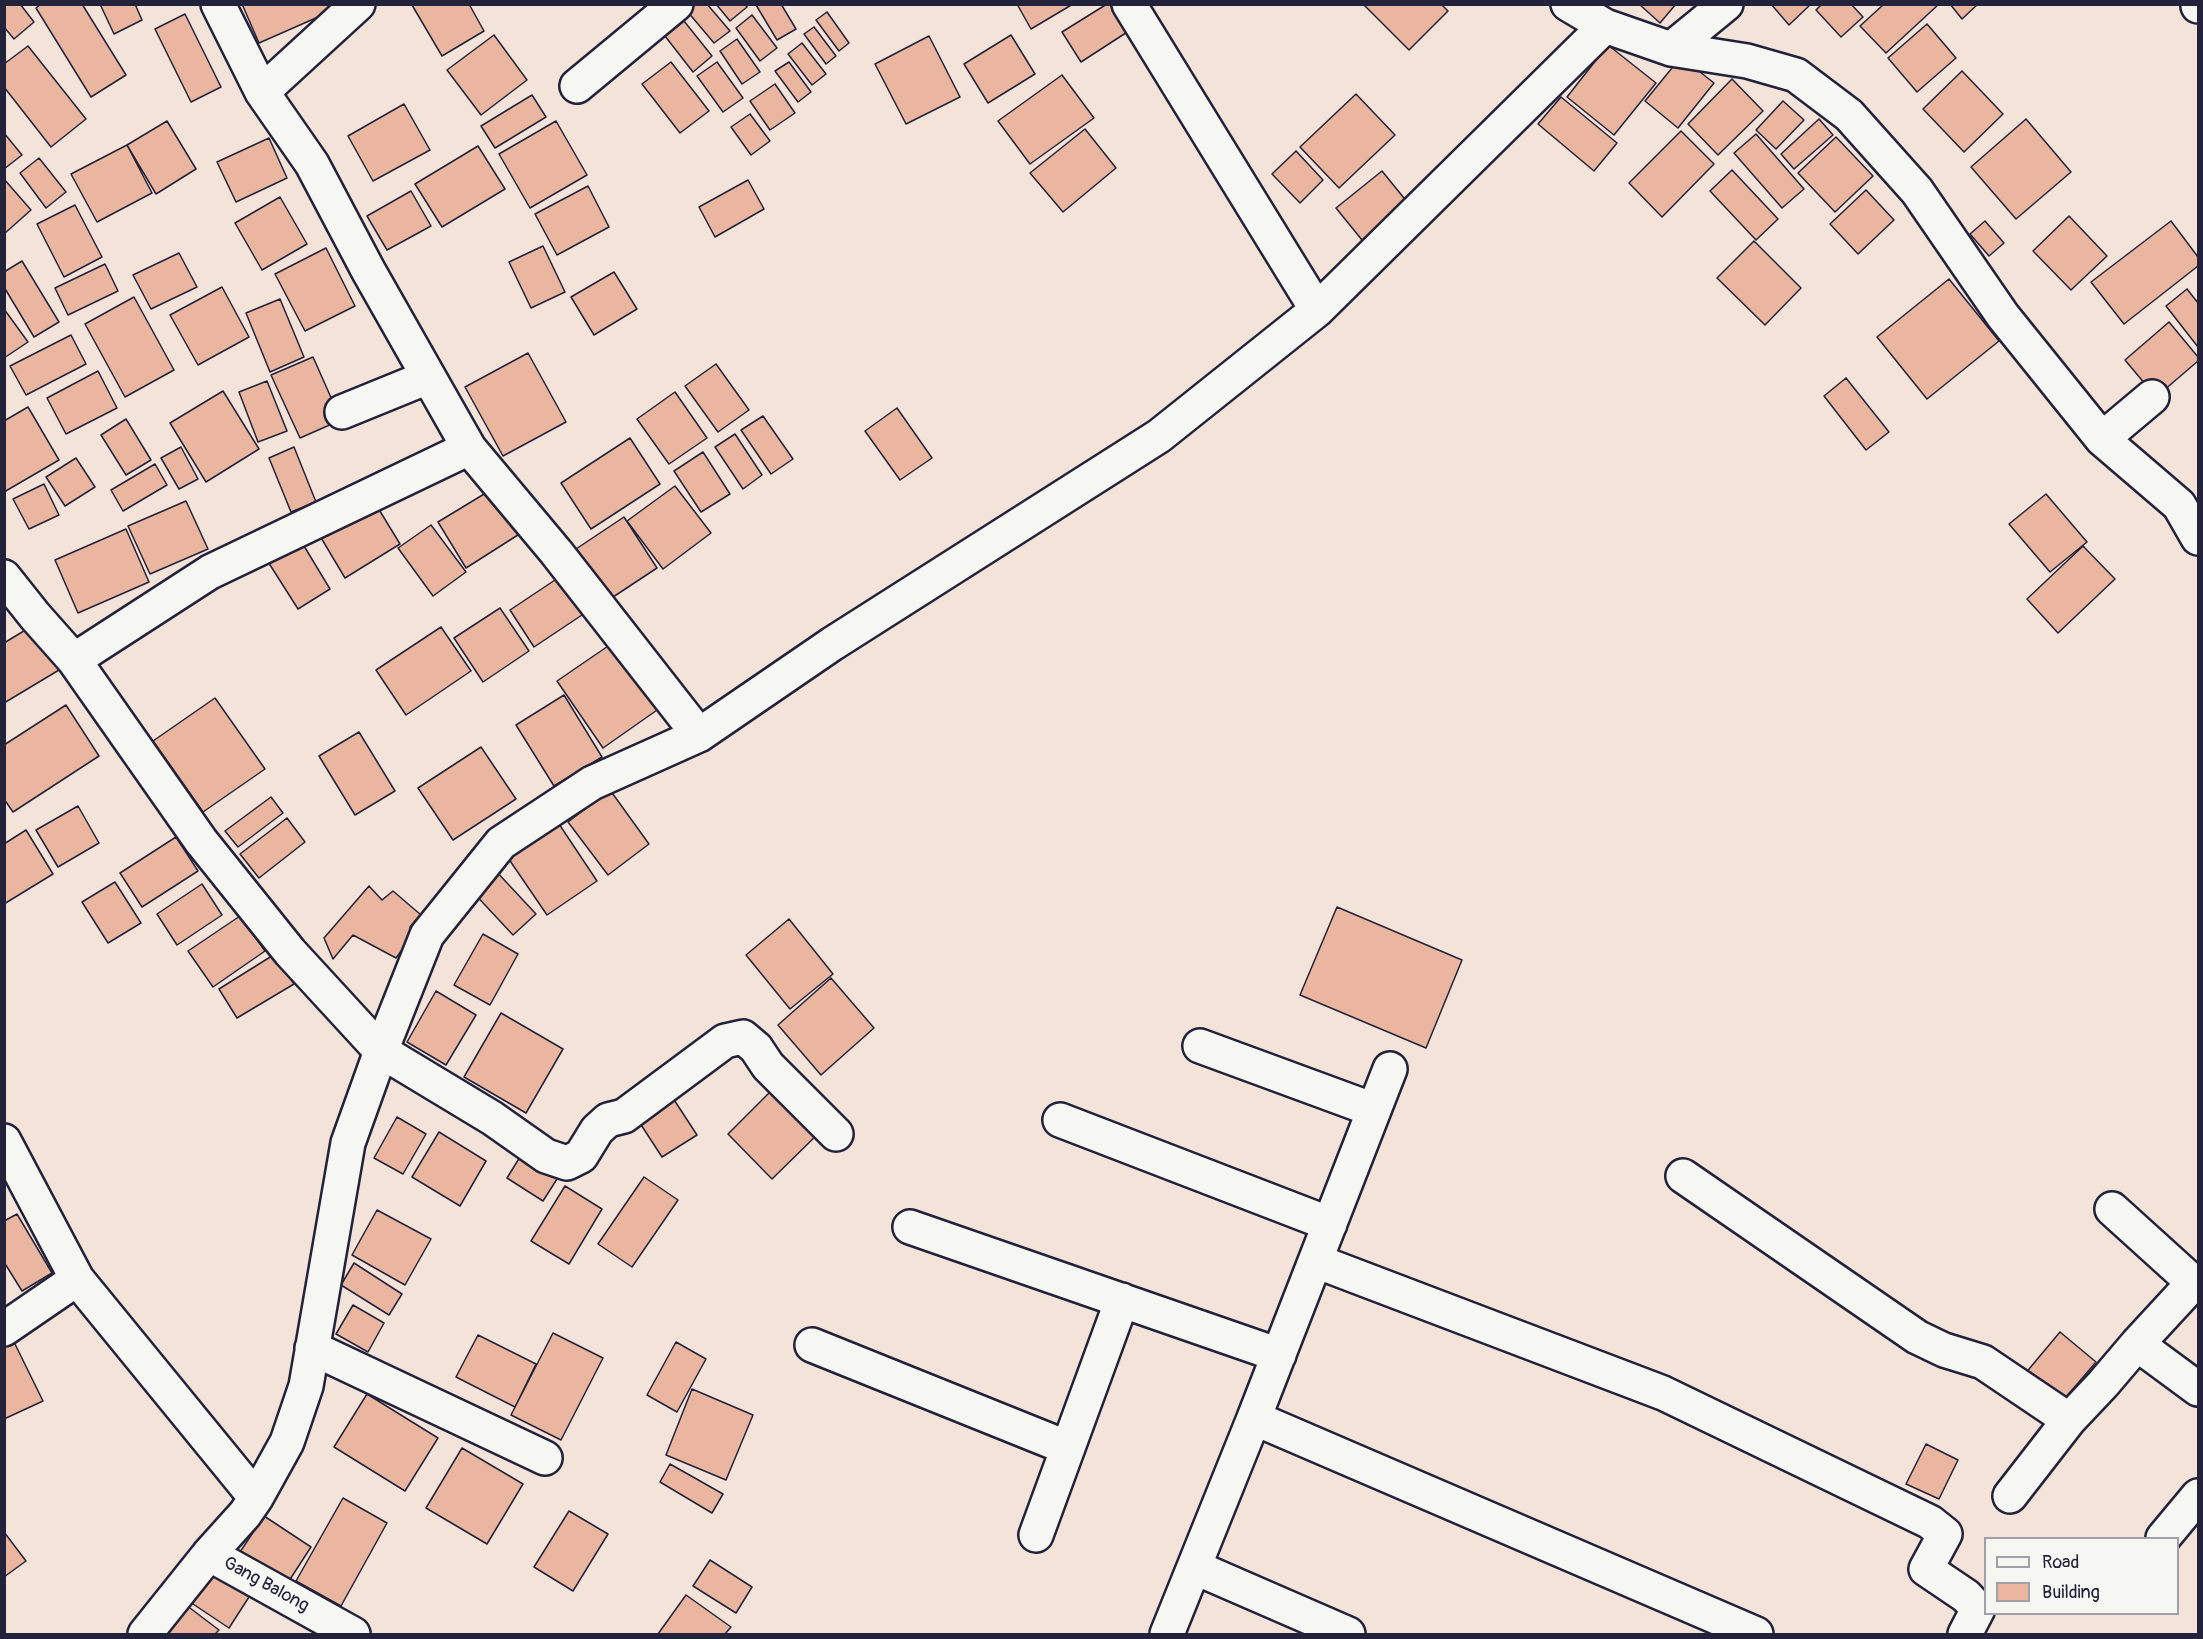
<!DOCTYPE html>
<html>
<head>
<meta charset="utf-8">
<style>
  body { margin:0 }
  #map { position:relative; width:2203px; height:1639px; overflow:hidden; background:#f3e3d9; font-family:Pangolin,sans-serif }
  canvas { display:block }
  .frame { position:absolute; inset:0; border:6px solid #22223b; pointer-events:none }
  .legend { position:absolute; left:1984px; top:1537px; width:195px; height:78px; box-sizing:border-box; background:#f6f6f2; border:2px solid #a1a1a9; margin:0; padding:8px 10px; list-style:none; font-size:18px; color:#22223b }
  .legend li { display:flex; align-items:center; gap:12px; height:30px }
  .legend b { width:30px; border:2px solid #a1a1a9 }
</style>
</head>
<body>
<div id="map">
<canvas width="2203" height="1639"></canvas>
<div class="frame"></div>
<ul class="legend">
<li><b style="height:8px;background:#f6f6f2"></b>Road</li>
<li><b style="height:16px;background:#ebb69f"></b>Building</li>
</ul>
</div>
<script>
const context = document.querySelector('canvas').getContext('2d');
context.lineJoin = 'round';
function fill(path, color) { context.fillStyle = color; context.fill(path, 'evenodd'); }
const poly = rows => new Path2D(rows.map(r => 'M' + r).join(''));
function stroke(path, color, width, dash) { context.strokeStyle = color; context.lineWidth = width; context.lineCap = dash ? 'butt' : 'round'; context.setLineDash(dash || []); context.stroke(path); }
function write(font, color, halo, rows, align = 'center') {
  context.font = font + ' Pangolin,sans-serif'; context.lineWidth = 4.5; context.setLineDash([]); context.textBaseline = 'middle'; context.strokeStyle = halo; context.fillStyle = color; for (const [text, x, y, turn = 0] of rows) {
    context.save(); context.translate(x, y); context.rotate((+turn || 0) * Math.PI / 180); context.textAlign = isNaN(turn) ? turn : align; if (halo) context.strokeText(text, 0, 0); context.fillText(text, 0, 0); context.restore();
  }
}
const building = poly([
  [4,4,20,4,34,22,14,39,4,27,4,4],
  [41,4,82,4,126,75,91,97,36,8,41,4],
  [100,4,135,4,142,20,114,34,100,4],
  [242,4,331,4,334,10,259,43,242,4],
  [413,4,469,4,484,31,442,56,412,5,413,4],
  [696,4,707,4,730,31,714,43,687,11,696,4],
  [716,4,745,4,747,7,730,21,716,4],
  [781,4,796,29,777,40,756,5,781,4],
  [1017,4,1073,4,1031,29,1017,4],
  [1107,4,1120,4,1135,27,1081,62,1062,32,1107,4],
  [1363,4,1441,4,1448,11,1409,50,1363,4],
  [1639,4,1676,4,1660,23,1639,4],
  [1771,4,1811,4,1789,25,1771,4],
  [1822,4,1851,4,1863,17,1841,37,1816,10,1822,4],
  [1884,4,1939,4,1886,53,1860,26,1884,4],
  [1950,4,1978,4,1962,19,1950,4],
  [827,12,849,43,839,51,816,20,827,12],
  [185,14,221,87,191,102,155,29,185,14],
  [752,15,777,48,760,61,736,28,752,15],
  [684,21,712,56,693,72,665,36,684,21],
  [1927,24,1956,58,1917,92,1888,58,1927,24],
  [814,27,836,56,826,64,804,34,814,27],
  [494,35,527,80,481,115,447,70,494,35],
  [1011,35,1035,74,988,103,964,64,1011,35],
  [929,36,960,97,906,124,875,64,929,36],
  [737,39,760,72,742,84,720,51,737,39],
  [802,43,826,74,812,85,788,54,802,43],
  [1608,45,1656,83,1614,135,1567,97,1608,45],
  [28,46,86,119,51,147,4,87,4,64,28,46],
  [1681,57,1714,83,1678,128,1645,101,1681,57],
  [671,62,709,111,680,133,642,84,671,62],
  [717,62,743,98,723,112,697,76,717,62],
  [789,62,811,92,798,102,775,71,789,62],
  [1962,71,2003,114,1964,152,1923,109,1962,71],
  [1062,75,1094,118,1030,164,998,121,1062,75],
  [1732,79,1763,111,1718,155,1688,124,1732,79],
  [775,84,795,113,770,130,750,101,775,84],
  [1356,94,1395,135,1339,188,1300,147,1356,94],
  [532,95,546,117,495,148,481,126,532,95],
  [1561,97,1617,143,1594,171,1538,124,1561,97],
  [1783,101,1804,120,1776,149,1756,130,1783,101],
  [404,104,430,150,373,181,348,136,404,104],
  [750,114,770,141,751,155,731,127,750,114],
  [1819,119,1833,135,1794,169,1781,154,1819,119],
  [2026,119,2071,172,2016,219,1971,167,2026,119],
  [167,121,196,169,156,194,127,145,167,121],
  [556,121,587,175,530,208,499,154,556,121],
  [1085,129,1116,168,1063,212,1030,173,1085,129],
  [1681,131,1714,164,1662,217,1629,183,1681,131],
  [4,133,22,155,4,169,4,133],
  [1756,134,1804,189,1782,208,1734,153,1756,134],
  [1836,137,1873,176,1835,212,1798,173,1836,137],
  [269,138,287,178,236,202,217,162,269,138],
  [127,145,152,193,97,222,71,174,127,145],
  [478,146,505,189,442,227,415,184,478,146],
  [1296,151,1323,180,1300,203,1272,174,1296,151],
  [39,158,66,192,46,208,20,173,39,158],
  [1732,170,1778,219,1756,240,1710,191,1732,170],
  [1382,171,1408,203,1362,240,1336,208,1382,171],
  [4,179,31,210,4,234,4,179],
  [748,180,764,209,715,237,699,207,748,180],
  [588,186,609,227,557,255,535,214,588,186],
  [1866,190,1894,220,1858,254,1830,224,1866,190],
  [411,191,431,226,387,250,367,216,411,191],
  [280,197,307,244,262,270,235,223,280,197],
  [75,205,102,257,64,277,37,224,75,205],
  [2069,216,2107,256,2071,290,2033,251,2069,216],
  [1985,221,2004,243,1989,256,1970,234,1985,221],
  [2171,221,2198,257,2198,266,2124,324,2091,282,2171,221],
  [1754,241,1801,288,1765,325,1717,278,1754,241],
  [543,246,565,292,531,308,509,262,543,246],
  [326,248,355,306,305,331,275,274,326,248],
  [179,253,197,287,151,309,133,275,179,253],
  [22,261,59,322,34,337,4,287,4,272,22,261],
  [105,264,118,291,68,315,55,288,105,264],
  [614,272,637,309,594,335,571,297,614,272],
  [1949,279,1999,341,1927,399,1877,337,1949,279],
  [222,287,249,337,198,365,170,315,222,287],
  [2187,289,2198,303,2198,347,2166,306,2187,289],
  [134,297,174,370,125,397,85,324,134,297],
  [280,299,304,357,270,372,246,313,280,299],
  [4,309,28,342,4,358,4,309],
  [2169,322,2198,357,2198,361,2156,397,2125,360,2169,322],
  [71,335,86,364,26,395,10,366,71,335],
  [528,353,566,422,503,456,465,387,528,353],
  [313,357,341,420,300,438,271,375,313,357],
  [716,364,749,410,718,432,685,386,716,364],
  [98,371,117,408,66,434,47,398,98,371],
  [1846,378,1889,432,1866,450,1824,396,1846,378],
  [267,381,287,431,258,442,239,392,267,381],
  [223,391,259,449,206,482,170,423,223,391],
  [675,392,707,438,669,464,637,419,675,392],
  [28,407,59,460,4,492,4,421,28,407],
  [897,408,932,458,900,480,865,431,897,408],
  [763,416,793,459,771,474,741,430,763,416],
  [126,419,151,460,126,475,101,435,126,419],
  [735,434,762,475,743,489,715,447,735,434],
  [630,438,660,484,591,529,561,483,630,438],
  [181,447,198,479,179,489,161,458,181,447],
  [294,447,316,502,291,512,269,458,294,447],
  [703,452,730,494,701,512,674,471,703,452],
  [76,458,95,487,65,506,46,477,76,458],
  [155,464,167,485,123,511,111,490,155,464],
  [44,484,59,515,29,529,13,499,44,484],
  [675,486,711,533,663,569,627,521,675,486],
  [494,488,521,533,466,568,438,522,494,488],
  [2046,494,2087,542,2050,572,2009,524,2046,494],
  [372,498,400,544,345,578,317,531,372,498],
  [186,501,208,549,150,574,128,526,186,501],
  [624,517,657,568,607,601,573,551,624,517],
  [431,525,466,572,433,596,398,548,431,525],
  [126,529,149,582,78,613,55,560,126,529],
  [298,536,330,589,298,609,265,557,298,536],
  [2083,546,2115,579,2058,633,2027,599,2083,546],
  [567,572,591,609,534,647,510,610,567,572],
  [500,608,529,651,483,682,454,638,500,608],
  [32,626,59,670,4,703,4,643,32,626],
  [441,627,471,671,406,715,376,670,441,627],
  [614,642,660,708,603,748,557,681,614,642],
  [564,695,602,757,554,786,516,725,564,695],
  [215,698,265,769,203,812,153,741,215,698],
  [66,705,99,756,13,812,4,799,4,745,66,705],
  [359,732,395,791,355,815,319,756,359,732],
  [481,747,516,799,453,840,418,788,481,747],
  [610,790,649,844,608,875,568,822,610,790],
  [271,797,283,813,238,847,225,831,271,797],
  [78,806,99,843,58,867,36,830,78,806],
  [287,818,305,842,259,878,240,854,287,818],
  [555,818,597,881,547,915,504,852,555,818],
  [26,830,53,874,4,904,4,844,26,830],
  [176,837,198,871,142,907,120,873,176,837],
  [494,869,536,914,513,935,471,890,494,869],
  [115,882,141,923,108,943,82,902,115,882],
  [202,884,222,915,177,945,157,914,202,884],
  [369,886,382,900,393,891,421,915,410,927,415,932,396,958,353,935,333,959,324,938,369,886],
  [1337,907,1462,960,1426,1048,1300,995,1337,907],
  [240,916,265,951,213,987,188,951,240,916],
  [789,919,833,974,790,1009,746,955,789,919],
  [483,934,518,954,490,1005,454,985,483,934],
  [275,954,294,984,237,1018,219,989,275,954],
  [831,978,874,1028,821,1075,778,1025,831,978],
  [436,991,476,1015,446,1065,407,1042,436,991],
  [501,1013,563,1049,526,1113,464,1077,501,1013],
  [779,1083,824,1128,772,1179,728,1134,779,1083],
  [669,1092,697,1135,662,1157,634,1114,669,1092],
  [397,1117,426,1134,403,1174,374,1158,397,1117],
  [439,1132,486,1161,460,1206,412,1177,439,1132],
  [528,1144,564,1168,543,1201,507,1178,528,1144],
  [644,1177,678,1200,632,1267,598,1244,644,1177],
  [565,1186,602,1209,569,1264,531,1241,565,1186],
  [377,1210,431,1239,405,1285,352,1255,377,1210],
  [17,1214,52,1273,22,1291,4,1262,4,1221,17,1214],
  [354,1263,402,1294,389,1315,341,1285,354,1263],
  [353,1305,384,1323,368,1352,336,1334,353,1305],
  [2060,1332,2096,1362,2060,1404,2024,1375,2060,1332],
  [553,1333,603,1358,561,1440,511,1415,553,1333],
  [478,1335,536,1364,515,1407,456,1377,478,1335],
  [14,1342,43,1401,4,1419,4,1347,14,1342],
  [676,1342,706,1359,677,1412,647,1395,676,1342],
  [692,1389,753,1415,726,1480,666,1455,692,1389],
  [367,1394,438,1438,405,1491,334,1447,367,1394],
  [1926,1444,1958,1460,1939,1499,1906,1484,1926,1444],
  [462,1448,523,1484,487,1544,426,1508,462,1448],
  [670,1464,723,1494,712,1513,660,1482,670,1464],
  [343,1498,387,1523,341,1606,296,1581,343,1498],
  [569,1511,608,1534,573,1591,534,1567,569,1511],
  [264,1516,311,1547,285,1587,238,1555,264,1516],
  [4,1532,26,1561,4,1577,4,1532],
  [710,1560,752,1587,736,1613,693,1586,710,1560],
  [205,1567,249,1597,229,1628,184,1598,205,1567],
  [686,1595,731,1627,725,1634,658,1634,686,1595],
  [182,1602,219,1630,215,1634,157,1634,182,1602]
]);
fill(building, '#ebb69f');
stroke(building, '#22223b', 1.5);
const minor = poly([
  [218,4,262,92,312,164,368,270,469,448,556,552,699,735],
  [1129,4,1317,310],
  [1568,4,1605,26],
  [2198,4,2198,6],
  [1671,49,1747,61,1796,75,1849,115,1917,191,2003,316,2102,439,2179,505,2198,538],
  [577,86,676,4],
  [262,92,358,4],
  [342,412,428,377],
  [2102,439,2152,397],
  [4,577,35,616,74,660,201,841,290,952,381,1051,492,1118,546,1156,567,1163,581,1156,597,1130,608,1120,624,1116,725,1041,743,1037,756,1048,768,1066,836,1134],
  [74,660,210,572,469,448],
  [1200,1046,1374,1110],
  [1390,1069,1254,1418,1756,1634],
  [1060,1120,1330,1224],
  [4,1141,77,1279,256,1498],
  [1683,1176,1917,1337,1944,1350,1983,1362,2069,1420],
  [2112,1209,2186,1276,2187,1285,2185,1292,2137,1344],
  [910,1227,1279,1355],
  [1316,1261,1663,1393,1930,1522,1945,1534,1926,1569,1966,1596,1978,1609,1965,1634],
  [4,1329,77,1279],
  [812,1345,1068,1448],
  [312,1348,545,1458],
  [1254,1418,1194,1567,1348,1634],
  [2010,1496,2069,1420,2103,1384,2137,1344,2198,1389],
  [1036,1535,1122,1300],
  [2163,1538,2198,1496],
  [209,1554,353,1634],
  [145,1634,209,1554,245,1514,256,1498,287,1442,306,1386,348,1143,381,1051,427,935,501,843,592,783,699,735,832,644,1159,436,1317,310,1605,26,1671,49,1726,4],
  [1167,1634,1194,1567]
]);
stroke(minor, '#22223b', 38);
stroke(minor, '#f6f6f2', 33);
write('18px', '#22223b', '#f6f6f2', [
  ["Gang Balong",266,1585,29]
]);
</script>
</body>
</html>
